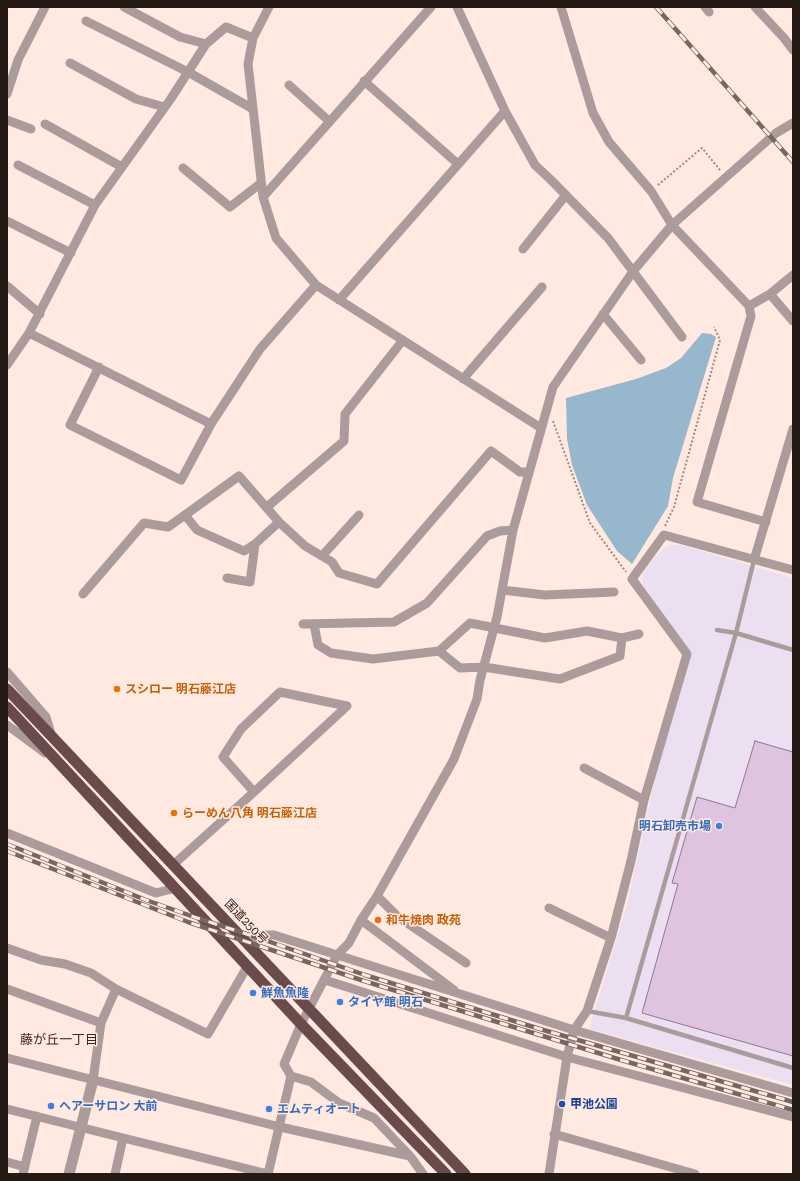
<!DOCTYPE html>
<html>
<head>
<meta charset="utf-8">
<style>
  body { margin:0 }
  #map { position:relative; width:800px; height:1181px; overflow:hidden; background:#ffe9e0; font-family:"Roboto Serif",serif }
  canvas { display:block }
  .frame { position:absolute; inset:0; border:8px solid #261a15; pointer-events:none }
</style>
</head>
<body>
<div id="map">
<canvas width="800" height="1181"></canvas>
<div class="frame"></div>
</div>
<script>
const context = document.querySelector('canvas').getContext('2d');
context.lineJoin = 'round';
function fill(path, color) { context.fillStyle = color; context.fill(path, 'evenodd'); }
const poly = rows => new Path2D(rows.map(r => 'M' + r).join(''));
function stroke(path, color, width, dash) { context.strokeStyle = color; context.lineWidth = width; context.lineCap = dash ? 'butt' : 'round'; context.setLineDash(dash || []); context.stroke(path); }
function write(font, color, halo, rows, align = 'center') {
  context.font = font + ' "Roboto Serif","Noto Sans JP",serif'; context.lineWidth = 3; context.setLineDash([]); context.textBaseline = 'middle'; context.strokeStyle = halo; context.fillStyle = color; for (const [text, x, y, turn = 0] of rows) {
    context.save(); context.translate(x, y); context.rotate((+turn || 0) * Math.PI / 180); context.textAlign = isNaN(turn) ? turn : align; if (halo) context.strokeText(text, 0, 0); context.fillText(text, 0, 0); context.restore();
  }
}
fill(poly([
  [669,545,681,545,793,578,793,1085,589,1029,627,905,662,748,691,652,643,586,642,575,651,562,661,551]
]), '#eddff2');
fill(poly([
  [702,333,711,334,716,337,673,478,668,506,632,564,617,551,587,505,572,465,567,439,566,398,636,379,666,368,681,358]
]), '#97b8cc');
const building = poly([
  [755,741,793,752,793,1056,642,1013,678,884,672,883,697,797,735,808,755,741]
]);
fill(building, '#dec4df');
stroke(building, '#8f788f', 1);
stroke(poly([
  [658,185,702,148,720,170],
  [553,421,590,523,626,572],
  [665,526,674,507,720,340,714,327]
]), '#9c8b83', 2, [2, 2]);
stroke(poly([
  [717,630,736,633,793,650],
  [587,1011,626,1018,793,1068],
  [626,1018,736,633,754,560]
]), '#ac9b9b', 4.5);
stroke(poly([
  [124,7,180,37,206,44],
  [269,7,253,38,248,64,263,197,276,238,316,285,541,428],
  [457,7,505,111,535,165,550,179,608,238,682,337],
  [561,7,593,113,609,142,651,191,672,225,749,306,751,316,697,502,766,522],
  [705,7,709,12],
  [755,7,784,38,793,50],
  [86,21,188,72,253,109],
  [70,63,136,99,164,107],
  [364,81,458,164],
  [289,85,329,121],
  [7,94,18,60,45,7],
  [7,120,31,129],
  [45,124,122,167],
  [18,165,95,205],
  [183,168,230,207,261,183],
  [263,197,431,7],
  [7,221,71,253],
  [523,249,566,195],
  [793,275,770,294,793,321],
  [7,286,40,314],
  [339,300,505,111],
  [749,306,770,294],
  [603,314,641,360],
  [29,333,211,424,260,349,316,285],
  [7,365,29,333,95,205,170,100,206,44,226,27,253,38],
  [99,367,70,425,181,480,211,424],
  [463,379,542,287],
  [267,507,344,441,345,414,403,340],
  [279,522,255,544,244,551,197,530,185,515,239,476,279,522,305,546,332,562,339,573,377,584,491,451,520,472,528,472],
  [322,556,359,515],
  [754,560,793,429],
  [227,578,250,582,255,544],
  [502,590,545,595,614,592],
  [83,594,144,523,168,527,185,515],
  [303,624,394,622,427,603,487,536,500,531,513,530],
  [314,624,318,645,331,653,373,659,439,651,460,668,484,667,560,679,620,656,622,638],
  [439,651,470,623,545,638,587,631,622,638,639,634],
  [7,672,46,717,52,737],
  [7,725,45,753],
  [584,768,644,800],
  [7,833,156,893,176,888],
  [173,865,254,792,347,706,280,692,241,729,223,757,254,792],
  [377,896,397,916,466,963],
  [549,908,611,938],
  [361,920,454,990],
  [250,945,262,935,274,935,574,1030,793,1093],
  [7,948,41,960,65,964,91,973,116,989,101,1023],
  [325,980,567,1057,793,1117],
  [7,989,101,1023,93,1080],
  [116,989,208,1034,247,967],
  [7,1058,280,1127,410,1156],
  [291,1076,311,1082,339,1103,374,1118,410,1156,423,1174],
  [7,1109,268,1174],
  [554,1134,695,1174],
  [7,1162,25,1167],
  [23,1174,37,1116],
  [115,1174,123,1138],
  [268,1174,291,1076,284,1064,301,1024,337,955,349,943,361,920,377,896,454,759,477,699,480,680,497,617,513,530,553,387,634,270,672,225,776,133,793,123],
  [549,1174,567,1057,574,1030,587,1011,611,938,631,861,644,800,687,654,632,579,664,535,793,570]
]), '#ac9b9b', 9);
stroke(poly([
  [69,1174,93,1080]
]), '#ac9b9b', 11);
stroke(poly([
  [7,689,465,1174],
  [7,707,301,1024,446,1174]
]), '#6a4b4b', 11);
const rail = poly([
  [656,7,793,162],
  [7,844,146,900,197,918,256,937,365,975,540,1029,793,1102],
  [7,851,188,922,364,981,621,1060,793,1110]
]);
stroke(rail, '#776761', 4.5);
stroke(rail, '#ffe9e0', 3, [9]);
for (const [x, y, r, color] of [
  [117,689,4,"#e8710a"],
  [174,813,4,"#e8710a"],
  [719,826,4,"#3f7fe0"],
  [378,920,4,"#e8710a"],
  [253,993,4,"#3f7fe0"],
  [340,1002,4,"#3f7fe0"],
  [562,1104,4,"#1a4fb4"],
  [51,1106,4,"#3f7fe0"],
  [269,1109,4,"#3f7fe0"]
]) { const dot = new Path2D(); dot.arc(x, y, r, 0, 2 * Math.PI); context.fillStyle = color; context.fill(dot); stroke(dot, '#ffe9e0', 1.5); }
write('bold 12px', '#c56008', '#ffe9e0', [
  ["スシロー 明石藤江店",125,689],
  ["らーめん八角 明石藤江店",182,813],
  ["和牛焼肉 政苑",386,920]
], 'left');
write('bold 12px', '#366cbe', '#ffe9e0', [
  ["明石卸売市場",711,826,"right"],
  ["鮮魚魚隆",261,993],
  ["タイヤ館 明石",348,1002],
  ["ヘアーサロン 大前",59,1106],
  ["エムティオート",277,1109]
], 'left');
write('12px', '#261a15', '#ffe9e0', [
  ["国道250号",246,922,46]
]);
write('bold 12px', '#164399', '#ffe9e0', [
  ["甲池公園",570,1104]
], 'left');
write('13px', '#41261b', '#ffe9e0', [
  ["藤が丘一丁目",59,1040]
]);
</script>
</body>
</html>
